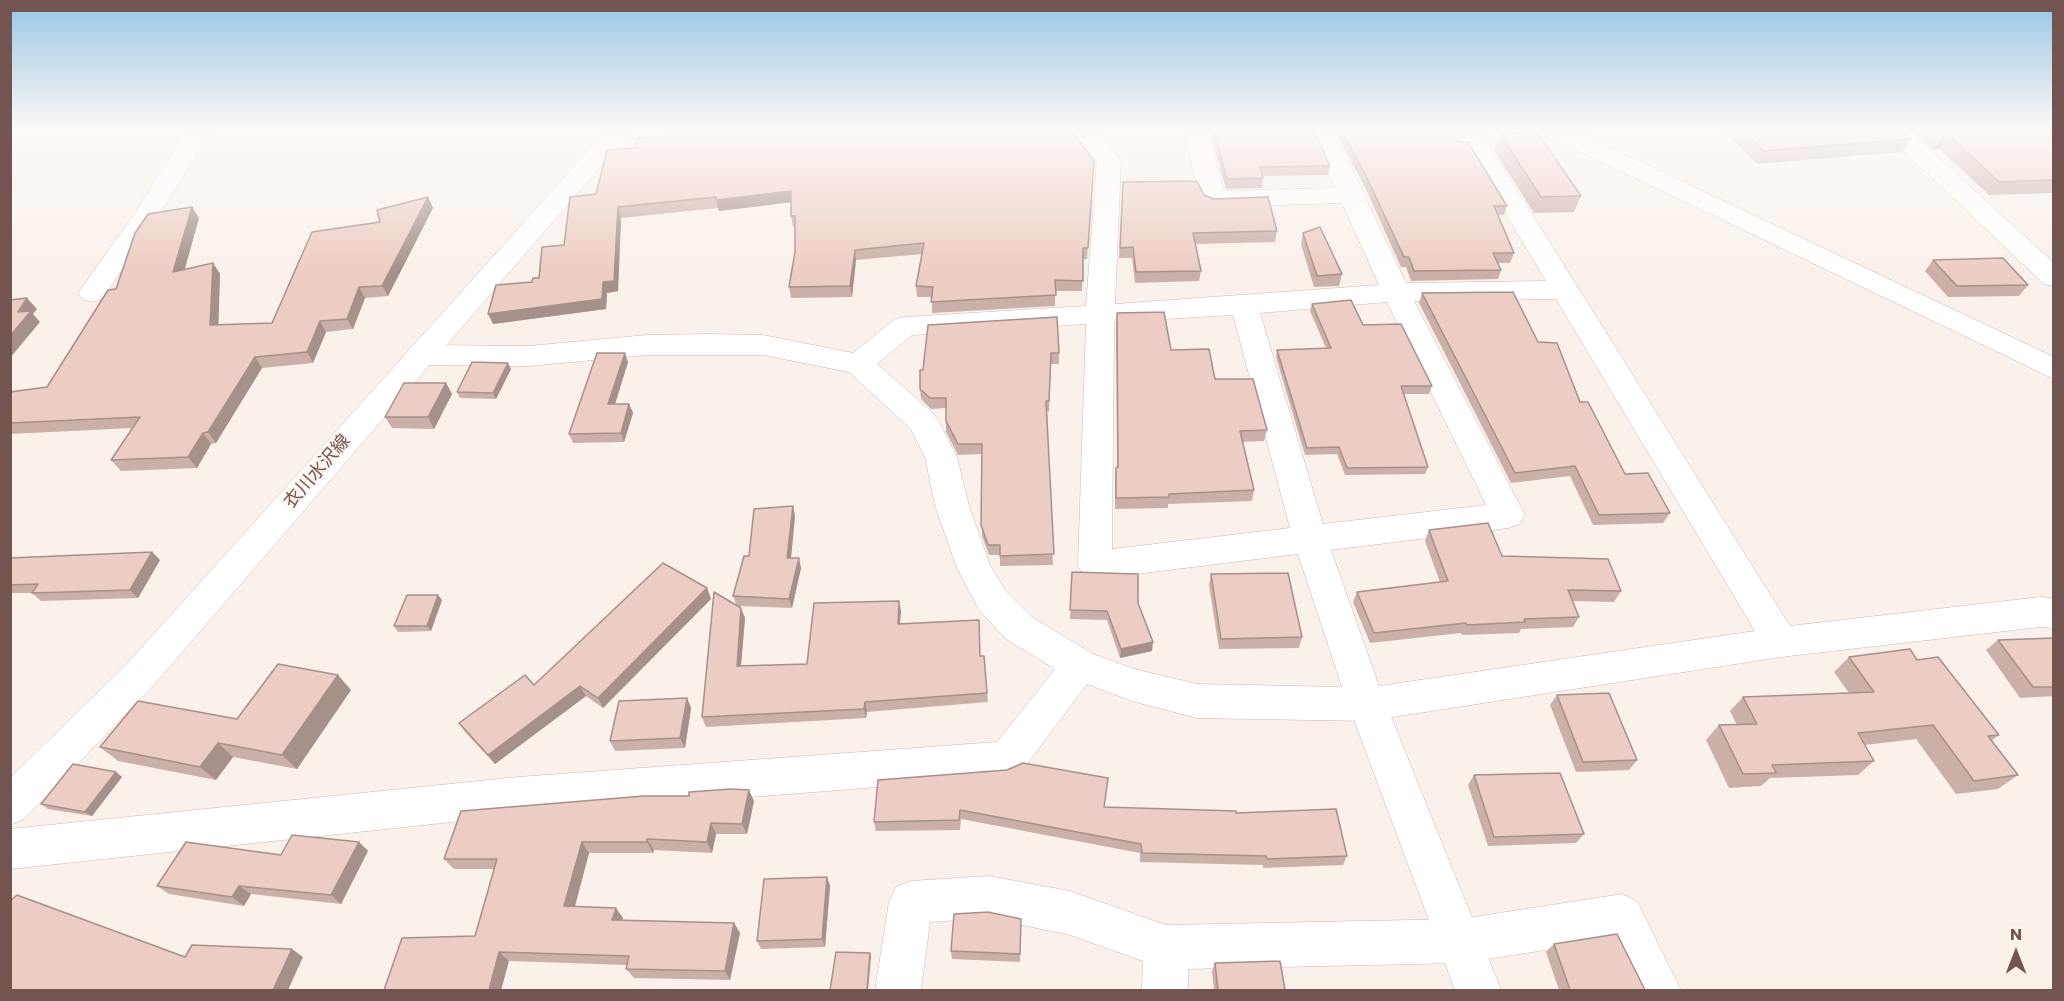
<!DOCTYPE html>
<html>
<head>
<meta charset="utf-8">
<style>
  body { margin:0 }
  #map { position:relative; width:2064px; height:1001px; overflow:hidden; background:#faf1ea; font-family:Poppins,sans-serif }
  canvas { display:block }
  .frame { position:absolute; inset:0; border:12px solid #725550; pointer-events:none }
  .north { position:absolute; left:1986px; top:923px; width:60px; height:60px; -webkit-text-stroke:4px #fdf5f0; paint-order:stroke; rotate:0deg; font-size:16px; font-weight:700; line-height:24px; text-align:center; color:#725550 }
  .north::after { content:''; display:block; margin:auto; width:21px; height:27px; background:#725550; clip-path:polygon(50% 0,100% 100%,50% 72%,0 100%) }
</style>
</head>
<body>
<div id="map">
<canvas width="2064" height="1001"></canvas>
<div class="frame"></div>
<div class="north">N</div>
</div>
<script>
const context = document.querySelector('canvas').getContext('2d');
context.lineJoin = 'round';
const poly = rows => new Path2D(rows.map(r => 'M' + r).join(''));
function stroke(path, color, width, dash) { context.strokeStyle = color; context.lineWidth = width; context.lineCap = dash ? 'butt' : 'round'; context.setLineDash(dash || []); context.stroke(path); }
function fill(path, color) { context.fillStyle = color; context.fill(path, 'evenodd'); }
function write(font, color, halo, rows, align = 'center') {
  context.font = font + ' Poppins,"Noto Sans JP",sans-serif'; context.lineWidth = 4.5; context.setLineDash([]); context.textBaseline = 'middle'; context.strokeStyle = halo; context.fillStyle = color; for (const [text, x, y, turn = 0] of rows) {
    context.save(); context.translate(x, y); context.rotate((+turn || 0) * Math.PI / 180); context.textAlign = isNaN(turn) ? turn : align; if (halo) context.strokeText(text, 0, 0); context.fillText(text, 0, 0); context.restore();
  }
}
const minor = poly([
  [186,131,210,131,160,214,102,299,92,302,82,299,78,293,135,213,186,131],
  [1069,131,1094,131,1121,160,1115,304,1379,285,1342,203,1213,207,1204,204,1200,199,1184,131,1208,131,1224,191,1336,188,1310,131,1334,131,1406,283,1546,281,1456,131,1480,131,1790,626,2040,597,2054,598,2054,628,2040,627,1781,657,1367,721,1197,718,1132,701,1087,684,1021,772,1007,777,518,815,10,869,10,829,518,777,997,742,1055,669,1006,639,979,610,957,568,935,506,925,457,911,429,849,372,763,355,647,355,529,366,420,365,410,362,405,355,410,348,420,345,529,346,647,335,708,334,763,335,853,353,895,319,905,317,1086,306,1097,161,1069,131],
  [1556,299,1755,631,1379,686,1331,550,1508,528,1520,524,1525,515,1414,301,1556,299],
  [1387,302,1486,505,1323,524,1260,313,1387,302],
  [1233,315,1290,528,1112,549,1114,322,1233,315],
  [1086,324,1078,565,1083,575,1095,579,1298,554,1342,687,1197,684,1134,669,1093,654,1032,617,1005,590,990,565,969,506,957,457,939,422,934,414,877,364,912,335,1086,324],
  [1883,131,1909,131,2054,263,2054,286,2044,284,1883,131],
  [989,876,1070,891,1166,925,1461,919,1622,894,1637,901,1681,990,1635,990,1610,940,1461,963,1188,969,1188,990,1142,990,1143,961,1070,935,989,918,930,922,921,990,875,990,889,902,896,887,911,881,989,876]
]);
const tertiary = poly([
  [1544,131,1575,131,2054,357,2054,379,1548,136,1544,131],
  [1367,687,1380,692,1386,704,1501,990,1455,990,1348,704,1354,692,1367,687]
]);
const secondary = poly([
  [606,131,631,131,152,687,24,819,10,825,10,778,126,665,606,131]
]);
stroke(minor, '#cbb7b1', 1);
stroke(tertiary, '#cbb7b1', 1);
stroke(secondary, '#cfb9b2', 1);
fill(minor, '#fff');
fill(tertiary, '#fff');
fill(secondary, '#fff');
fill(poly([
  [1210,131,1314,131,1330,166,1328,175,1263,176,1263,178,1262,188,1226,189],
  [1335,131,1452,131,1458,142,1507,206,1504,215,1498,215,1514,253,1510,263,1498,263,1501,270,1498,279,1411,281,1406,267,1401,267,1364,185],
  [1724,131,1902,131,1911,139,1902,152,1757,164],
  [1912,131,2054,131,2054,193,1989,195,1939,148,1933,150],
  [1500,134,1581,196,1574,212,1534,213,1494,150],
  [1094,161,1087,259,1083,259,1082,291,1055,291,1055,306,932,313,932,297,917,297,916,286,922,254,856,260,852,297,791,298,789,287,795,252,795,226,793,227,791,216,791,202,719,211,718,208,621,218,618,291,607,293,606,309,493,324,532,282,539,278,564,245,570,197],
  [1123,182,1204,195,1277,231,1275,242,1195,244,1201,271,1199,281,1135,283,1132,258,1119,258],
  [428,197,433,208,388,296,365,298,353,329,326,332,313,363,262,368,216,443,211,444,197,468,121,471,111,460,133,428,10,434,10,392,47,387,116,289,192,207,199,218,184,270,213,263,220,274,218,325,272,323,380,222],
  [1303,233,1342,274,1339,286,1314,287,1301,244],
  [1933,260,2028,285,2019,296,1948,297,1925,271],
  [1422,293,1538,342,1580,402,1625,474,1670,513,1663,523,1593,525,1570,476,1511,483,1419,303],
  [1312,304,1363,325,1432,386,1429,394,1403,394,1428,467,1425,474,1345,475,1337,454,1305,455,1276,357,1277,350,1326,348,1310,311],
  [1117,313,1171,350,1267,430,1264,441,1242,442,1254,490,1252,501,1168,504,1168,508,1115,509,1115,479,1116,468,1117,468,1116,324],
  [928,325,1059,353,1059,364,1051,364,1049,412,1047,411,1053,565,1000,566,1000,555,989,555,982,536,982,454,958,455,946,432,946,408,931,409,921,399,920,389],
  [628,362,615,404,629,404,633,413,624,442,573,443,569,434],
  [511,369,496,399,460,398,457,392],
  [446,383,452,394,434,429,392,428,385,417],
  [793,506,795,516,791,558,801,568,792,608,738,606,745,618,741,666,807,664,901,611,900,623,981,656,984,656,988,702,867,712,866,718,706,727,702,717,736,604,733,596,749,556],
  [1429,530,1502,556,1621,591,1614,602,1572,601,1579,617,1573,627,1521,629,1519,633,1462,635,1461,633,1370,643,1353,602,1357,592,1440,582,1425,541],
  [152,552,160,560,138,598,41,601,32,593,10,593,10,558],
  [1072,572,1138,603,1152,651,1120,658,1107,620,1070,619],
  [1211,574,1302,637,1299,648,1219,649,1209,585],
  [707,588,711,599,603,708,586,696,495,764,466,733,459,723,534,685],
  [442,600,431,631,398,632,394,626],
  [2054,638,2054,696,2020,698,1986,650,1998,640],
  [1849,657,1917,660,1999,735,1991,741,2018,775,1998,789,1956,794,1916,739,1865,745,1874,761,1858,775,1770,778,1761,786,1729,788,1706,740,1719,725,1737,725,1730,711,1743,697,1849,693,1834,672],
  [351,690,297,769,233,757,216,780,118,761,100,747,237,719],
  [1557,695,1637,760,1629,770,1576,772,1550,705],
  [687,698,691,708,685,748,615,751,610,741],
  [116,772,122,777,92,816,48,809,41,804],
  [1474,775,1584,834,1576,843,1488,846,1468,785],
  [878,780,1104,807,1236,813,1347,856,1343,865,1263,868,1263,865,1140,862,1140,853,961,819,960,830,876,831,874,822],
  [754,801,747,834,716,834,712,853,654,850,653,853,589,853,575,907,623,918,622,920,734,923,740,933,730,980,634,978,626,969,627,965,509,961,501,990,384,990,475,936,494,869,454,869,444,859],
  [359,842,368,851,341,904,251,894,244,906,169,894,157,886,281,855],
  [827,877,830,886,825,947,761,949,757,941],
  [1021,919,1020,962,952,959,951,951],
  [1554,944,1645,990,1559,990,1546,952],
  [1215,963,1285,990,1214,990,1212,971]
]), '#cbb0a9');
fill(poly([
  [1948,134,1939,148,1933,150,1942,137],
  [791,191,793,202,719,211,716,200],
  [428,197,433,208,388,296,382,286],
  [192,207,199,218,181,283,173,272],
  [618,207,621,218,618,291,607,293,606,309,493,324,488,314,603,282],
  [855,250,856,260,852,297,850,286],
  [213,263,220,274,218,336,210,325],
  [359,287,365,298,353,329,347,319],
  [27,298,37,309,33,314,40,322,10,358,10,336,18,312],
  [320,321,326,332,313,363,307,352],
  [625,353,628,362,612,414,608,404],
  [255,357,262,368,216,443,208,432],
  [508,363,511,369,496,399,493,393],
  [446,383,452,394,434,429,428,417],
  [629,404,633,413,624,442,621,433],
  [203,433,211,444,197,468,188,457],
  [793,506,795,516,790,567,787,558],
  [152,552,160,560,138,598,130,590],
  [799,558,801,568,792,608,789,599],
  [707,588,711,599,603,708,598,698],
  [438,595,442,600,431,631,427,626],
  [899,601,901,611,899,633,898,624],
  [741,608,745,618,740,676,737,666],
  [1153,642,1152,651,1120,658,1121,649],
  [338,675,351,690,297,769,282,755],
  [580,686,586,696,495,764,488,755],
  [687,698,691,708,685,748,680,738],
  [865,702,867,712,866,718,864,709],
  [218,743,233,757,216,780,200,767],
  [116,772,122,777,92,816,85,812],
  [749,790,754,801,747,834,742,824],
  [711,823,716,834,712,853,707,842],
  [647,839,654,850,653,853,647,842],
  [359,842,368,851,341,904,331,895],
  [582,842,589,853,572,916,564,906],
  [827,877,830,886,825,947,822,939],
  [239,886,251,894,244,906,232,897],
  [616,908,623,918,620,930,612,920],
  [734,923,740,933,730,980,725,971],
  [292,949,303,957,288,990,273,990],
  [499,952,509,961,501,990,489,990],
  [870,953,871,957,868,990,867,990]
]), '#a5908a');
const building = poly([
  [686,131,1072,131,1094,161,1088,248,1083,248,1083,281,1055,280,1056,295,931,302,933,287,916,286,924,243,855,250,850,286,789,287,795,252,795,216,791,216,791,191,716,200,716,197,618,207,614,281,603,282,602,299,488,314,496,285,532,282,533,278,539,278,542,247,564,245,570,197,596,194,607,150,635,148,637,138,676,136,676,134,686,132,686,131],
  [1214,131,1314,131,1330,166,1260,167,1263,178,1227,179,1214,131],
  [1342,131,1452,131,1458,142,1468,142,1507,206,1494,206,1514,253,1493,253,1501,270,1414,271,1409,257,1404,257,1366,176,1342,131],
  [1744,131,1902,131,1911,139,1764,151,1744,131],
  [1935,131,2054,131,2054,180,1999,182,1948,134,1942,137,1935,131],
  [1537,132,1581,196,1541,197,1500,134,1537,132],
  [1197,181,1204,195,1214,199,1268,197,1277,231,1193,233,1201,271,1136,272,1133,247,1120,248,1123,182,1197,181],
  [428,197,382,286,359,287,347,319,320,321,307,352,255,357,208,432,203,433,188,457,111,460,140,417,10,423,10,392,47,387,108,290,116,289,135,233,148,214,192,207,173,272,213,263,210,325,272,323,312,232,380,222,377,210,428,197],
  [1320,227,1342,274,1317,276,1303,233,1320,227],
  [2003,258,2028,285,1957,286,1933,260,2003,258],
  [1513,292,1538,342,1557,343,1580,402,1588,402,1625,474,1648,473,1670,513,1599,515,1575,466,1515,473,1422,293,1513,292],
  [27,298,18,312,31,311,10,336,10,300,27,298],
  [1351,300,1363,325,1401,324,1432,386,1401,386,1428,467,1347,468,1339,447,1307,448,1277,350,1331,348,1312,304,1351,300],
  [1164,312,1171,350,1209,349,1215,379,1253,379,1267,430,1240,431,1254,490,1169,494,1169,497,1116,498,1116,468,1118,467,1117,313,1164,312],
  [1057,317,1059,353,1051,353,1049,401,1046,401,1054,554,1000,556,1000,545,988,545,981,525,982,444,958,444,946,421,946,398,930,398,920,389,920,370,923,370,928,325,1057,317],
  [597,353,625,353,608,404,629,404,621,433,569,434,597,353],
  [472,362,508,363,493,393,457,392,472,362],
  [404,383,446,383,428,417,385,417,404,383],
  [793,506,787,558,799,558,789,599,733,596,744,556,749,556,754,509,793,506],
  [1488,523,1502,556,1608,559,1621,591,1568,590,1579,617,1524,619,1525,622,1467,625,1466,623,1374,633,1357,592,1448,581,1429,530,1488,523],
  [152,552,130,590,32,593,38,584,10,585,10,558,152,552],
  [663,563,707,588,598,698,580,686,488,755,459,723,525,675,534,685,663,563],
  [1072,572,1138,574,1138,603,1153,642,1121,649,1107,611,1070,610,1072,572],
  [1288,573,1302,637,1221,639,1211,574,1288,573],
  [714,592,741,608,737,666,807,664,814,603,899,601,898,624,979,620,980,656,984,656,987,693,865,702,864,709,702,717,714,592],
  [407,595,438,595,427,626,394,626,407,595],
  [2054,638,2054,687,2033,687,1998,640,2054,638],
  [1910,649,1917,660,1938,657,1999,735,1988,736,2018,775,1974,781,1933,725,1858,733,1874,761,1772,765,1776,773,1743,774,1719,725,1757,724,1743,697,1874,692,1849,657,1910,649],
  [278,664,338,675,282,755,218,743,200,767,100,747,138,701,237,719,278,664],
  [1609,693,1637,760,1583,762,1557,695,1609,693],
  [687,698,680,738,610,741,619,701,687,698],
  [1023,763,1108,778,1104,807,1236,811,1236,813,1336,809,1347,856,1267,859,1266,856,1142,853,1141,844,960,810,959,820,874,822,878,780,1007,770,1023,763],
  [73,764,116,772,85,812,41,804,73,764],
  [1560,773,1584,834,1494,837,1474,775,1560,773],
  [731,789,749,790,742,824,711,823,707,842,647,839,647,842,582,842,564,906,616,908,612,920,734,923,725,971,626,969,629,956,499,952,489,990,384,990,402,938,475,936,497,859,444,859,461,811,644,796,689,796,689,792,731,789],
  [292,835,359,842,331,895,239,886,232,897,157,886,186,842,281,855,292,835],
  [827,877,822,939,757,941,764,879,827,877],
  [17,895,185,957,192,945,292,949,273,990,10,990,10,901,17,895],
  [988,912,1021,919,1020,954,951,951,954,914,988,912],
  [1617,934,1645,990,1570,990,1554,944,1617,934],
  [836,952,870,953,867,990,830,990,836,952],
  [1280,961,1285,990,1218,990,1215,963,1280,961]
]);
fill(building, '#eccdc5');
stroke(building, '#a5908a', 1.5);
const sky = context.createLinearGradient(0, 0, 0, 271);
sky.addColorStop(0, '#98c6e5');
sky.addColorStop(0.48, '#fdf9f6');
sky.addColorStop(1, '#fdf9f600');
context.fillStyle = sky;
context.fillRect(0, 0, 2064, 271);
write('18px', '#725550', '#fdf5f0', [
  ["衣川水沢線",318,472,-49]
]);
</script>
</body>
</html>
